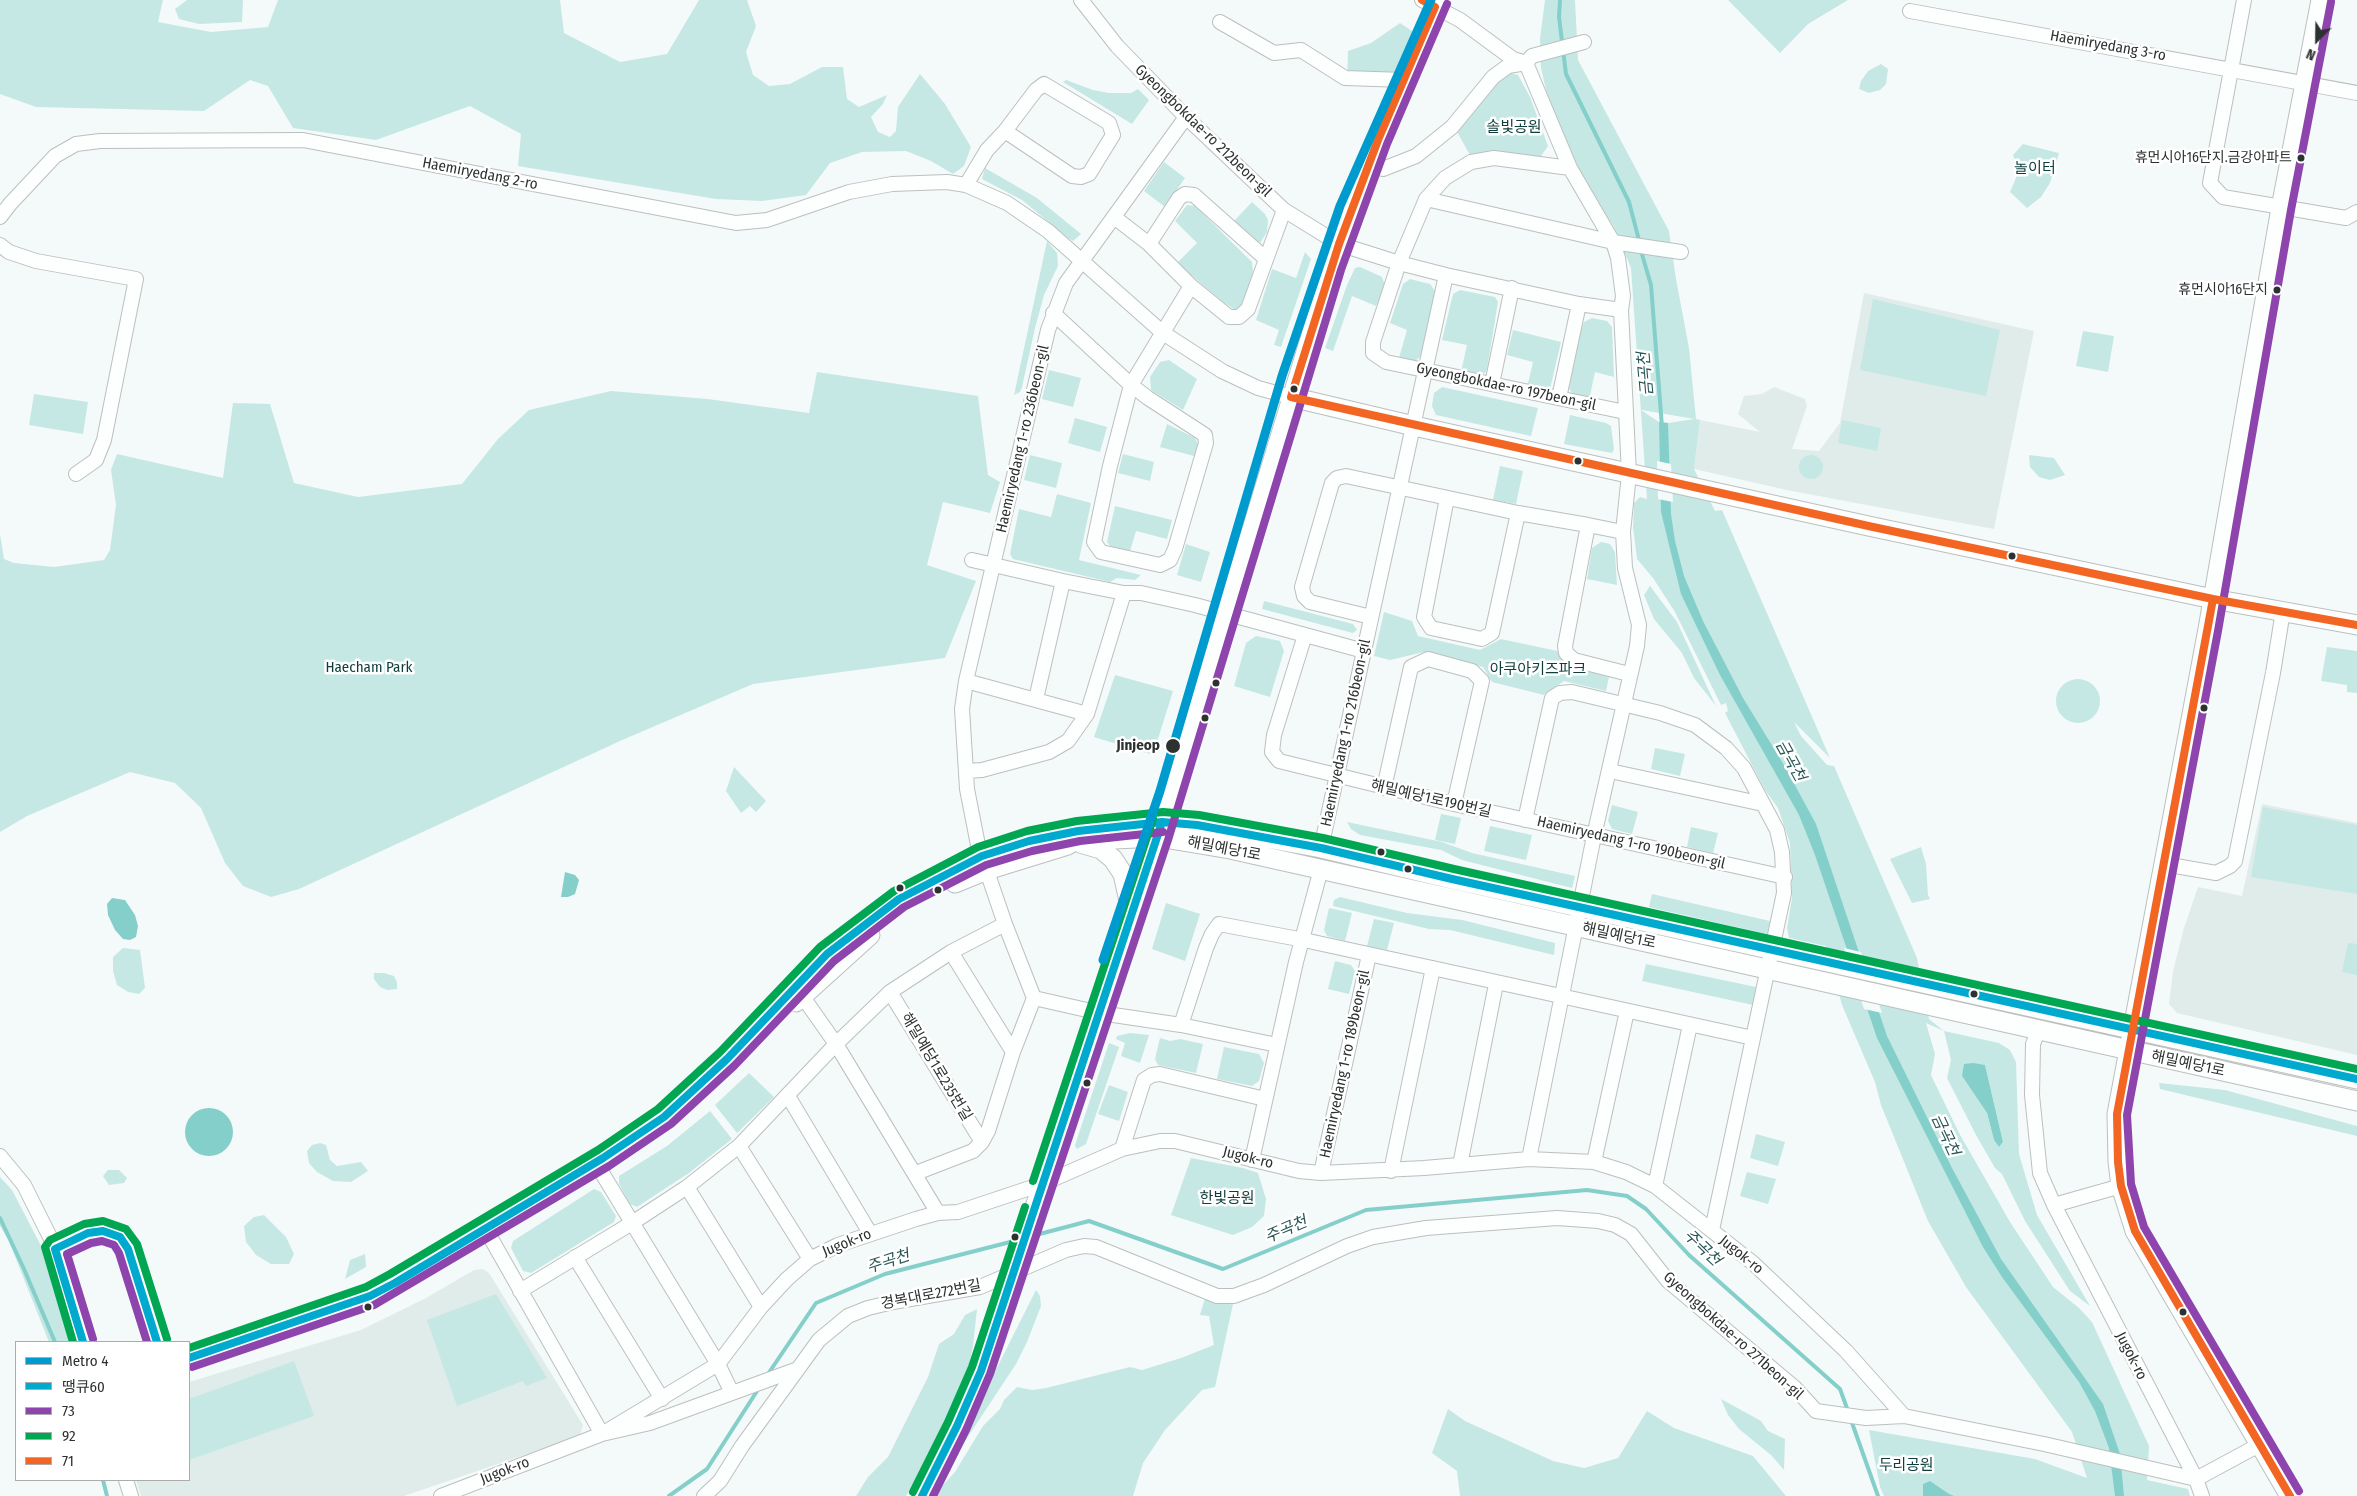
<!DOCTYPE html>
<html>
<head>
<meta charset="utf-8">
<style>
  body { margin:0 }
  #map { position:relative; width:2357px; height:1496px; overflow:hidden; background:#f4faf9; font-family:"Fira Sans Condensed","Noto Sans KR",sans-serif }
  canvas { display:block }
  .legend { position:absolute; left:15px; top:1341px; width:175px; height:140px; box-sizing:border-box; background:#fff; border:1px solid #abadad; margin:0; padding:6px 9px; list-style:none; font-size:15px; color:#2d3231 }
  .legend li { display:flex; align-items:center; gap:10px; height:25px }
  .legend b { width:25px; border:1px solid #abadad }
  .north { position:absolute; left:2292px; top:15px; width:50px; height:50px; -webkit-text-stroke:4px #fff; paint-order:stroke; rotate:203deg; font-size:14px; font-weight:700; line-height:20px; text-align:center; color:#2d3231 }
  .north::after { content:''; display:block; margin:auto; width:18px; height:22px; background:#2d3231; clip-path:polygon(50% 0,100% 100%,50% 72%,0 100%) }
</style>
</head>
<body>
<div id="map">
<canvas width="2357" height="1496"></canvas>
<ul class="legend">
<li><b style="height:6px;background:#009bce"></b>Metro 4</li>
<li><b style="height:6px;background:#00a9ce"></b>땡큐60</li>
<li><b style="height:6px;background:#8e44ad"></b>73</li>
<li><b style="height:6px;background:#00a651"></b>92</li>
<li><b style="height:6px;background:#f26522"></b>71</li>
</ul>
<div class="north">N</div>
</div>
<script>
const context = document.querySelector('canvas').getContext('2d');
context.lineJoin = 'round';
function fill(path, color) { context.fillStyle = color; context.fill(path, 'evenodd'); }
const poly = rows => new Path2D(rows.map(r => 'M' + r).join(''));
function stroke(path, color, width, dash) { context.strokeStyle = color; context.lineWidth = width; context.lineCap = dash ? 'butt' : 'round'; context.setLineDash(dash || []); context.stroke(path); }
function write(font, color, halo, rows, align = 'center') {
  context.font = font + ' "Fira Sans Condensed","Noto Sans KR",sans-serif'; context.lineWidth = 5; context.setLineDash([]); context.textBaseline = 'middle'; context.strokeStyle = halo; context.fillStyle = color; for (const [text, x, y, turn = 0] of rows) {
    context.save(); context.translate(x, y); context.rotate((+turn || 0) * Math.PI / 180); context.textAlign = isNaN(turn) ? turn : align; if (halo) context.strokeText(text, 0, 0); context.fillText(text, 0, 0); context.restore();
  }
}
fill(poly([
  [1864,293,2034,331,1994,529,1787,490,1694,469,1700,420,1760,432,1738,414,1744,396,1762,394,1774,387,1805,399,1807,406,1792,449,1819,451,1840,423],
  [2262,804,2357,823,2357,1055,2177,1013,2169,1004,2173,972,2183,931,2198,887,2242,896],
  [483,1269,489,1273,583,1425,580,1436,404,1496,141,1496,136,1480,189,1480,189,1382,361,1330,426,1298,474,1270]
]), '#dfecea');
fill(poly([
  [0,0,163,0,158,22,211,32,268,27,278,0,560,0,564,33,620,62,667,54,699,0,747,0,756,26,746,52,753,75,769,86,790,84,822,67,843,67,847,99,859,107,887,95,883,104,871,117,878,132,890,137,896,131,898,107,920,74,945,104,971,147,964,166,953,174,931,161,906,151,862,152,830,163,806,195,762,201,716,199,518,166,521,134,470,106,376,140,293,128,268,86,250,80,204,111,36,107,0,94],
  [187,0,243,0,242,22,199,24,179,19,175,9],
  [1545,0,1575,0,1578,60,1669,231,1676,279,1689,348,1696,419,1700,420,1694,469,1715,511,1722,510,1830,758,1794,722,1801,736,1827,765,1834,766,1917,958,1929,1019,1944,1031,1999,1043,2010,1050,2016,1062,2019,1154,2037,1215,2090,1306,2070,1291,2025,1221,2002,1174,1995,1168,1976,1135,1947,1078,1951,1060,1944,1031,1926,1023,1935,1054,1931,1075,1959,1133,2010,1222,2053,1287,2079,1308,2092,1322,2149,1446,2147,1480,2188,1489,2190,1496,1884,1496,1880,1487,1869,1430,2035,1459,2087,1478,2072,1432,1966,1287,1928,1221,1881,1105,1875,1082,1842,1005,1826,946,1789,938,1787,928,1792,898,1790,843,1778,808,1765,790,1725,713,1728,711,1726,703,1721,705,1675,612,1653,578,1637,559,1633,527,1634,503,1640,497,1647,499,1631,268,1614,227,1575,167,1550,107,1541,68,1540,39],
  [1641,410,1642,410,1694,419,1668,423,1659,422],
  [1985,1065,2003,1142,1999,1147,1994,1140,1987,1113,1962,1076],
  [1728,0,1848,0,1808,24,1780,53],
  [1400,23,1415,33,1400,66,1392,74,1347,83,1348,51,1371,43],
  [1881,64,1888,69,1886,84,1880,90,1869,93,1859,89,1861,81,1868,71],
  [1508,72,1518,75,1530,97,1548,146,1539,159,1492,150,1471,157,1455,128],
  [1066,80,1093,90,1109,93,1131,93,1138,89,1149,100,1132,124,1063,82],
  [2023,144,2059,153,2050,183,2041,197,2027,208,2010,192,2016,178,2017,166,2013,155],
  [1164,162,1185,178,1165,207,1144,191],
  [985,168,1037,198,1081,234,1073,241,1068,238,1022,200,982,179],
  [1252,202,1265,214,1268,220,1267,232,1260,243,1234,221],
  [1187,205,1195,206,1252,262,1253,272,1242,309,1235,310,1222,301,1177,263,1197,243,1175,221],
  [1047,241,1057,253,1058,266,1044,295,1035,328,1022,387,1020,392,1014,395],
  [1305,252,1311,259,1281,347,1274,345,1279,330,1256,320,1272,269,1296,278],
  [1360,267,1382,277,1385,285,1376,306,1352,296,1333,351,1325,348,1347,285,1355,268],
  [1410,279,1430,284,1435,291,1421,356,1414,362,1399,358,1407,330,1390,323,1403,284],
  [1460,290,1495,297,1498,302,1487,369,1485,373,1478,376,1461,372,1467,345,1442,340,1453,294],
  [1873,299,2000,330,1986,396,1860,370],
  [1592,318,1607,321,1612,327,1614,377,1595,372,1589,400,1573,395,1569,388,1581,330,1584,322],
  [1513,330,1561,342,1550,389,1545,391,1527,388,1533,362,1507,355],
  [2083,331,2114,336,2108,372,2076,366],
  [1169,360,1197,379,1183,410,1151,390,1150,377,1160,362],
  [1049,370,1081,378,1073,407,1042,399],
  [817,372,978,396,988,475,1000,482,990,513,943,502,927,565,976,581,945,658,753,684,620,741,299,889,271,897,243,886,225,863,201,808,175,783,130,772,27,816,0,832,0,534,4,559,14,563,54,567,104,560,110,550,116,505,111,470,117,454,223,478,233,403,270,404,294,483,358,497,462,484,498,439,529,410,611,391,708,399,809,413],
  [1442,387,1538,408,1531,436,1436,415,1432,406,1434,393],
  [34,394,88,402,83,434,29,425],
  [1570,415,1606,423,1611,426,1614,449,1612,453,1564,444],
  [1075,418,1107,427,1100,452,1068,443],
  [1842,420,1881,428,1877,451,1838,443],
  [1167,424,1195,438,1198,444,1194,456,1160,447],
  [1123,454,1154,462,1150,481,1118,473],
  '1799 467a12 12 0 1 1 24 0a12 12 0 1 1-24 0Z',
  [1030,455,1062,463,1056,488,1024,480],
  [2029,455,2054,458,2065,475,2050,480,2039,477,2030,467],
  [1500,466,1523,471,1516,504,1493,500],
  [1057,494,1091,503,1079,560,1141,575,1135,580,1117,578,1110,582,1013,559,1010,554,1019,509,1051,517],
  [1115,506,1172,520,1167,539,1136,531,1130,551,1110,546,1107,542],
  [1601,542,1610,544,1615,552,1617,585,1587,579,1592,548],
  [1186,544,1210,552,1201,582,1177,575],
  [1650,586,1677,622,1716,706,1694,678,1682,653,1654,619,1644,595],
  [1264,601,1353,624,1357,630,1353,633,1262,609],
  [1384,612,1412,621,1418,636,1480,650,1501,639,1562,652,1568,666,1609,677,1606,691,1564,681,1544,695,1492,682,1483,667,1424,652,1390,660,1374,656],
  [1256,636,1280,641,1284,651,1270,697,1234,686,1246,643],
  [2327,647,2357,651,2357,693,2347,692,2347,685,2321,681],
  [1115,675,1173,691,1153,755,1094,737],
  '2056 701a22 22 0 1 1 44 0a22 22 0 1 1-44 0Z',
  [1655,748,1685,754,1680,776,1651,769],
  [734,767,766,801,756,812,750,806,741,813,726,791],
  [1612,805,1638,812,1632,834,1612,829,1608,821],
  [2263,807,2357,825,2357,894,2251,877],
  [1441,814,1461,818,1455,844,1435,840],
  [1347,822,1442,842,1472,853,1575,876,1572,888,1462,860,1441,850,1360,835,1351,829],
  [1490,826,1532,835,1526,860,1484,851],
  [1691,827,1718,833,1713,853,1687,847],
  [1921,847,1926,864,1928,895,1930,899,1912,903,1890,859],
  [1652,894,1770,921,1767,934,1649,907],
  [1340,897,1407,913,1462,920,1555,943,1554,955,1450,930,1429,929,1333,906,1334,900],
  [1166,903,1200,914,1185,961,1152,949],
  [1329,908,1352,913,1345,941,1327,936,1324,930],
  [1374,919,1394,923,1387,950,1367,946],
  [2348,943,2357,944,2357,975,2342,972],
  [123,948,140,950,145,988,139,994,128,992,117,985,113,971,113,957],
  [1335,961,1351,965,1355,971,1349,994,1328,989],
  [1646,964,1756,987,1753,1005,1642,981],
  [374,973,384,973,394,976,397,982,397,989,387,990,380,987,374,979],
  [1130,1033,1149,1035,1140,1063,1121,1056,1125,1043,1116,1039,1117,1036],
  [1160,1038,1170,1041,1180,1039,1203,1044,1196,1073,1158,1065,1155,1059],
  [1109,1043,1119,1047,1086,1144,1077,1149,1075,1146,1076,1142],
  [1224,1047,1259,1054,1264,1063,1259,1081,1252,1086,1217,1079],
  [749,1073,774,1097,737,1133,715,1105],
  [2159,1083,2225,1090,2357,1126,2357,1136,2160,1089],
  [1109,1085,1128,1092,1119,1121,1098,1114],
  [710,1111,732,1139,689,1173,637,1207,630,1204,619,1184,619,1176,667,1146],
  [1756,1134,1785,1142,1778,1166,1750,1158],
  [320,1143,326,1145,330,1160,337,1166,361,1162,368,1171,351,1182,333,1181,317,1172,309,1163,307,1151,312,1145],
  [1191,1158,1243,1168,1258,1173,1266,1199,1264,1216,1252,1227,1233,1235,1171,1215],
  [108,1170,119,1170,127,1178,124,1183,109,1185,103,1176],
  [1747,1172,1776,1179,1768,1204,1740,1196],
  [0,1177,12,1190,50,1263,74,1342,49,1342,8,1239,0,1226],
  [594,1189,601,1192,616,1216,614,1222,531,1273,523,1271,511,1248,513,1241],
  [264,1215,286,1237,294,1254,289,1264,271,1264,256,1255,246,1242,244,1226,254,1217],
  [365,1254,366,1267,345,1279,350,1260],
  [1036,1290,1040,1296,1041,1306,1027,1342,1016,1364,944,1473],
  [496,1294,547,1378,526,1386,523,1381,457,1406,427,1320],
  [1205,1298,1233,1304,1215,1387,1202,1390,1165,1430,1143,1463,1133,1496,933,1496,955,1472,983,1426,1000,1409,1004,1400,1017,1387,1032,1390,1046,1388,1130,1367,1142,1370,1181,1358,1214,1345,1209,1316,1200,1315],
  [977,1309,973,1346,967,1375,939,1439,906,1496,856,1496,868,1477,888,1457,928,1377,939,1344,954,1334,965,1315],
  [294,1361,314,1416,189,1460,189,1399],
  [1721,1399,1761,1421,1768,1431,1785,1439,1784,1470,1771,1455,1739,1429,1728,1415],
  [1448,1409,1465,1421,1553,1461,1584,1468,1618,1458,1647,1411,1674,1428,1753,1456,1786,1496,1460,1496,1457,1471,1432,1453]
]), '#c5e8e5');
fill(poly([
  [1659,422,1668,423,1671,514,1675,541,1684,576,1703,621,1743,698,1784,765,1816,824,1887,1036,1952,1168,2001,1259,2103,1404,2120,1454,2124,1496,2115,1496,2109,1448,2095,1411,2079,1382,2002,1277,1983,1247,1877,1038,1815,855,1799,815,1720,675,1681,594,1661,512],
  [565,872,575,875,579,880,575,894,568,897,561,897],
  [112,898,125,900,135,915,138,926,136,937,130,940,123,939,115,930,108,915,107,904],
  [1973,1063,1985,1065,2003,1142,1999,1147,1994,1140,1987,1113,1962,1076,1964,1064],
  '185 1132a24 24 0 1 1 48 0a24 24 0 1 1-48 0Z',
  [1930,1481,1949,1494,1954,1496,1923,1496,1923,1484]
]), '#84cfca');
fill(poly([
  [1657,461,1671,464,1673,502,1658,499],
  [1844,948,1861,952,1882,1013,1864,1009]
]), '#f4faf9');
stroke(poly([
  [1560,0,1559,17,1566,74,1629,202,1640,244],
  [1641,251,1651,285,1662,427],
  [0,1218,24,1269,55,1342],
  [1032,1236,1089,1221,1223,1269,1366,1210,1587,1190,1627,1196,1646,1209,1689,1255,1840,1389,1848,1411],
  [768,1374,816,1303,885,1274,1018,1240],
  [1851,1420,1878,1496],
  [103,1480,107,1496],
  [669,1496,707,1469,759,1388]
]), '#84cfca', 4);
const street = poly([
  [1081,0,1117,46,1186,117,1284,210,1339,244,1399,263,1446,275,1579,304,1621,310],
  [1422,0,1460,20,1513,59,1526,63,1570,168,1613,242,1618,258,1623,296,1621,310,1629,474,1623,532,1625,568,1639,625,1637,646,1594,836,1529,1159],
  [2244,0,2210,183,2223,197,2346,218,2357,212],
  [1910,11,2357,93],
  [1220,22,1274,53,1301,50,1345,78,1404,80],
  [1369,166,1383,169,1416,156,1452,127,1493,77,1508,66,1526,63,1532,56,1584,42],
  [1570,168,1494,158,1471,162,1445,178,1426,199,1399,263,1373,342,1373,353,1386,362,1625,412],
  [966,185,987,150,1005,131,1036,90,1044,84,1109,123,1113,135,1089,174,1081,177,1072,176,1005,131],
  [1426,199,1613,242,1681,252],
  [0,217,10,204,55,156,76,144,100,141,303,140,736,223,767,220,849,192,892,184,947,182,966,185,1007,203,1048,231,1163,333,1222,371,1258,388,1291,397],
  [1114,217,1149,244,1191,286],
  [1149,244,1179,198,1185,194,1194,195,1266,259],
  [0,245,9,252,36,261,136,279,104,440,96,460,76,474],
  [1053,313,1131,385,1148,398,1205,435,1206,443,1175,549,1170,560,1160,565,1101,552,1094,542,1110,466,1131,385,1191,286,1229,317,1239,317,1248,309,1284,210],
  [1492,384,1512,288],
  [1559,398,1579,304],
  [1447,498,1424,617,1431,628,1482,639,1492,633,1518,513],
  [1623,532,1588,525,1565,646,1566,653,1574,660,1629,674],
  [972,560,1063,581,1124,593,1141,593,1195,605,1364,651],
  [1371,617,1310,602,1304,596,1302,587,1332,483,1337,478,1346,476,1518,513,1588,525],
  [1305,635,1274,735,1272,752,1279,761,1454,804,1785,877],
  [966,681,1087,714],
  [1036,699,1063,581],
  [966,771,982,770,1049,752,1068,741,1087,714,1124,593],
  [1610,771,1763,804],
  [1384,788,1411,667,1428,659,1472,671,1482,681,1454,804],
  [1525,820,1552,698,1560,693,1572,692,1660,713,1695,725,1726,748,1744,768,1777,830,1782,852,1784,893,1712,1230],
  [1321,848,1446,275],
  [2164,864,2216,873,2230,866,2235,861,2273,673,2283,611],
  [951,952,1013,1052],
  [798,990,836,1044,938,1213],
  [890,992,982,1142],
  [1034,998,1100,1013,1181,1025,1277,1045],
  [1181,1025,1206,948,1212,934,1219,924,1304,940,1753,1038],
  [2038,1031,2033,1044,2032,1095,2040,1173,2054,1205,2196,1479,2202,1496],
  [788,1096,870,1233],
  [739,1146,810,1259],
  [1122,1149,1144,1080,1152,1075,1160,1074,1265,1099],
  [0,1156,24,1185,52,1241,83,1342],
  [1252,1160,1296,962,1321,869],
  [1594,1162,1627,1011],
  [1460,1165,1496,984],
  [1391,1171,1433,968],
  [602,1173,718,1364,732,1393],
  [916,1173,973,1151,982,1142,988,1131,1013,1052,1034,998,1005,924,978,845,967,789,962,709,966,681,1048,330,1066,283,1186,117],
  [1321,1173,1369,955],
  [1655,1186,1690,1025],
  [687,1187,761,1307],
  [2054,1205,2121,1186],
  [485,1228,602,1434,650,1423,795,1370],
  [55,1249,88,1233,103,1231,120,1237,128,1249,157,1342],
  [575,1257,662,1399],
  [520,1291,632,1223,687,1187,739,1146,836,1044,890,992,951,952,1005,924],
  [126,1480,131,1496],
  [441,1496,602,1434,718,1364,761,1307,787,1279,810,1259,838,1245,916,1219,938,1213,958,1212,1042,1184,1122,1149,1160,1141,1175,1141,1299,1171,1321,1173,1424,1168,1529,1159,1594,1162,1626,1172,1655,1186,1753,1263,1846,1351,1904,1416],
  [704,1496,720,1481,742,1446,819,1340,848,1316,868,1308,893,1302,980,1287,1066,1250,1084,1246,1096,1247,1217,1296,1234,1296,1264,1285,1347,1246,1373,1237,1426,1228,1557,1218,1598,1221,1615,1225,1631,1234,1668,1281,1794,1387,1816,1411,1866,1418,1904,1416,2044,1444,2196,1479,2259,1445]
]);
const secondary = poly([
  [1291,397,1414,426,1873,527,2213,599,2357,625],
  [1115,839,1158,837,1230,849,2357,1101],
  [1080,843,1101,849,1113,859,1123,874,1132,914],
  [955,883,987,870,1068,845],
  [796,1002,870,935],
  [1034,1210,1158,837,1332,267,1378,140,1438,0],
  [189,1358,370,1296,395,1283,603,1158,664,1117,727,1059,827,954,899,899,982,856,1029,841,1078,831,1162,822,1197,825,1321,848,1452,879,2357,1079],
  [922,1496,957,1426,981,1371,1006,1294],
  [2290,1496,2135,1231,2121,1186,2118,1162,2117,1114,2208,629,2281,208,2321,0]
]);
stroke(street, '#bbc0bf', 16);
stroke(secondary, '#bbc0bf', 21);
stroke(street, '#fdfefe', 14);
stroke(secondary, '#fdfefe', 19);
const secondaryBridge = poly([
  [1006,1294,1034,1210]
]);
stroke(secondaryBridge, '#bbc0bf', 21, []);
stroke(secondaryBridge, '#fdfefe', 19);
stroke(poly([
  [83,1342,55,1249,88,1233,103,1231,120,1237,128,1249,157,1342],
  [189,1358,370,1296,395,1283,603,1158,664,1117,727,1059,827,954,899,899,982,856,1029,841,1078,831,1162,822,1197,825,1321,848,1452,879,2357,1079],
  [922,1496,957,1426,981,1371,1162,822]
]), '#00a9ce', 8);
stroke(poly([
  [93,1339,67,1254,91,1243,102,1241,114,1245,119,1253,147,1342],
  [192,1367,374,1305,609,1166,671,1124,734,1066,834,961,904,907,986,865,1032,851,1080,841,1163,832],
  [2299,1491,2144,1227,2131,1184,2127,1115,2218,631,2291,210,2331,2],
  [933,1496,966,1430,990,1374,1168,840,1341,270,1387,144,1447,4]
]), '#8e44ad', 8);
stroke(poly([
  [1033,1181,1153,819],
  [73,1342,45,1247,50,1240,84,1224,103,1221,126,1229,137,1244,167,1339],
  [189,1348,366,1287,390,1274,598,1150,658,1109,720,1052,820,947,894,891,978,847,1027,831,1077,821,1163,812,1199,815,1323,838,1454,869,2357,1069],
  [913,1492,948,1422,972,1367,1025,1207]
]), '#00a651', 8);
stroke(poly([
  [1422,0,1435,7,1378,140,1339,244,1291,397,1873,527,2213,599,2357,625],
  [2213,599,2117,1114,2118,1162,2121,1186,2135,1231,2290,1496]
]), '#f26522', 8);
stroke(poly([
  [1103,960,1160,791,1282,376,1340,206,1431,0]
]), '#009bce', 9);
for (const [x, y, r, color] of [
  [2301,158,4.5,"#2d3231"],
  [2277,290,4.5,"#2d3231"],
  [1294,389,4.5,"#2d3231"],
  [1578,461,4.5,"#2d3231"],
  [2012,556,4.5,"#2d3231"],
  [1216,683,4.5,"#2d3231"],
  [2204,708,4.5,"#2d3231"],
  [1205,718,4.5,"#2d3231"],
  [1173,746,8,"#2d3231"],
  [1381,852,4.5,"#2d3231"],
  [1408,869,4.5,"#2d3231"],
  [900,888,4.5,"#2d3231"],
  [938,890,4.5,"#2d3231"],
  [1974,994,4.5,"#2d3231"],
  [1087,1083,4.5,"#2d3231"],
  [1015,1237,4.5,"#2d3231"],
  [368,1307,4.5,"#2d3231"],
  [2183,1312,4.5,"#2d3231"]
]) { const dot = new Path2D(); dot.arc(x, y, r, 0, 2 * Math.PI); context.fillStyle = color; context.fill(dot); stroke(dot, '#fff', 2); }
write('14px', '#2d3231', '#fff', [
  ["휴먼시아16단지.금강아파트",2292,158],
  ["휴먼시아16단지",2268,290]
], 'right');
write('15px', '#2d3231', '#fff', [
  ["Haemiryedang 3-ro",2108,46,10],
  ["Gyeongbokdae-ro 212beon-gil",1203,131,44],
  ["Haemiryedang 2-ro",480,174,11],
  ["Gyeongbokdae-ro 197beon-gil",1506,387,12],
  ["Haemiryedang 1-ro 236beon-gil",1023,439,-77],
  ["Haemiryedang 1-ro 216beon-gil",1346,733,-78],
  ["해밀예당1로190번길",1431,799,13],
  ["Haemiryedang 1-ro 190beon-gil",1631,843,13],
  ["해밀예당1로",1224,849,11],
  ["해밀예당1로",1619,936,12],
  ["Haemiryedang 1-ro 189beon-gil",1345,1064,-78],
  ["해밀예당1로",2188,1064,12],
  ["해밀예당1로235번길",936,1067,59],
  ["Jugok-ro",1248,1158,14],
  ["Jugok-ro",847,1243,-22],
  ["Jugok-ro",1741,1255,39],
  ["경복대로272번길",931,1295,-11],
  ["Gyeongbokdae-ro 271beon-gil",1733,1336,42],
  ["Jugok-ro",2131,1356,63],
  ["Jugok-ro",505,1471,-21]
]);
write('15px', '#0d3e3c', '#fff', [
  ["솔빛공원",1514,128],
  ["놀이터",2035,169],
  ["Haecham Park",369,668],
  ["아쿠아키즈파크",1538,670],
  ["한빛공원",1227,1199],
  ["두리공원",1906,1466]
]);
write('bold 15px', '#2d3231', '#fff', [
  ["Jinjeop",1160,746]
], 'right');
write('italic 16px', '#285654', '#fff', [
  ["금곡천",1646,374,-95],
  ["금곡천",1790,761,61],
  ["금곡천",1945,1135,65],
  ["주곡천",1286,1230,-23],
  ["주곡천",1702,1248,44],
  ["주곡천",888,1262,-18]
]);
</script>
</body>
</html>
